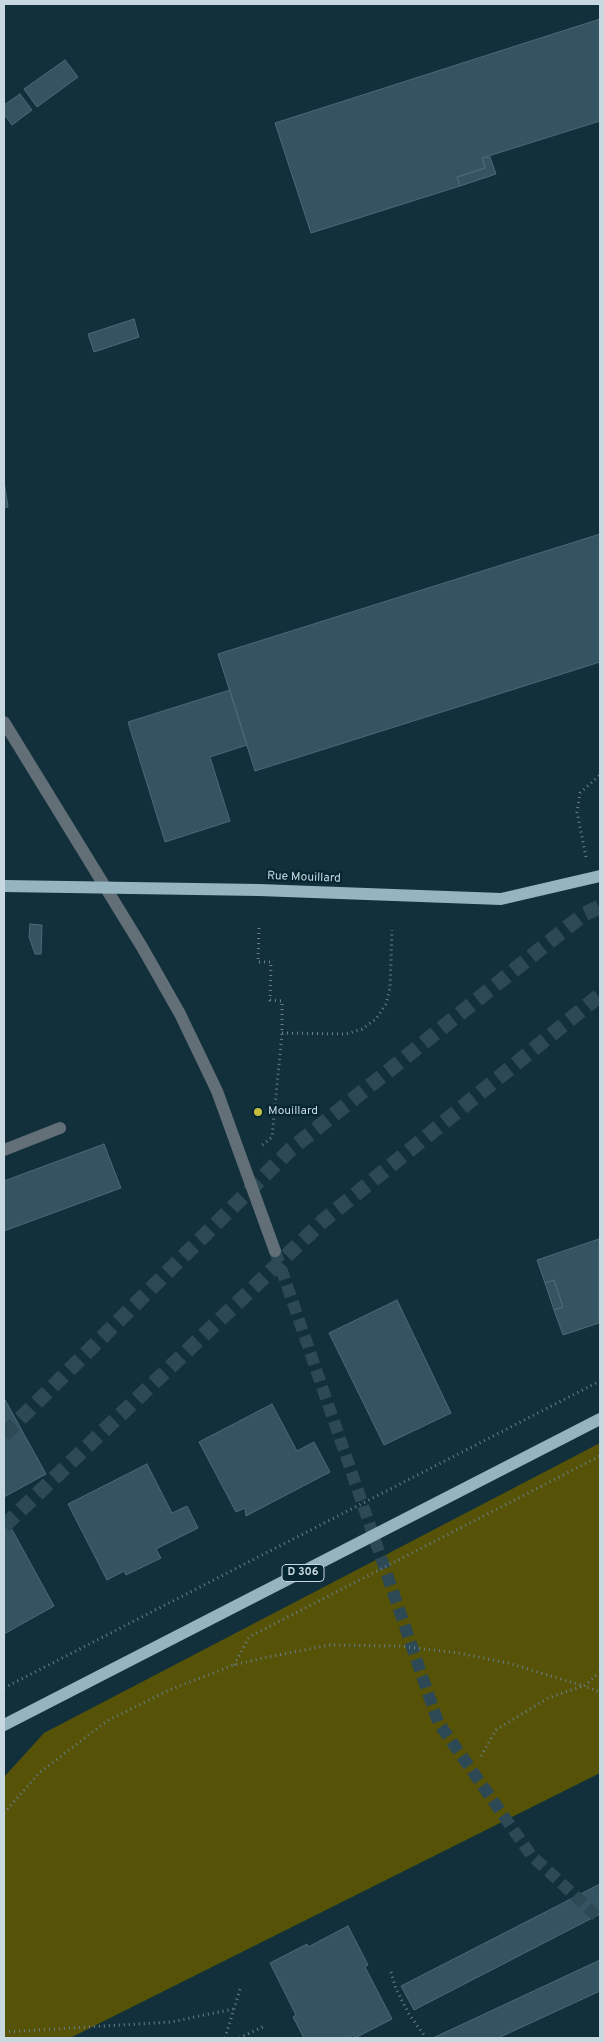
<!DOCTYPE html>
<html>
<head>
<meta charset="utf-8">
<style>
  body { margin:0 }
  #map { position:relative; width:604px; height:2042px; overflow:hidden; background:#11303c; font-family:Overpass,sans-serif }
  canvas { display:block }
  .frame { position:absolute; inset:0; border:5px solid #c7d8e0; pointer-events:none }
</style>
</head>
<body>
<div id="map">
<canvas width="604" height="2042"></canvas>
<div class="frame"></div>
</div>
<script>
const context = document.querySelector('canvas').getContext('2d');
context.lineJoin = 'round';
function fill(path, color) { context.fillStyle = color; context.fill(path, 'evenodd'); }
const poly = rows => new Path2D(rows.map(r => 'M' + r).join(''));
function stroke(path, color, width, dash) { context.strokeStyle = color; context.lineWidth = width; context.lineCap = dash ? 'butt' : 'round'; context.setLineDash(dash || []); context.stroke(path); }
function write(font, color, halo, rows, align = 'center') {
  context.font = font + ' Overpass,sans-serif'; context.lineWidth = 4.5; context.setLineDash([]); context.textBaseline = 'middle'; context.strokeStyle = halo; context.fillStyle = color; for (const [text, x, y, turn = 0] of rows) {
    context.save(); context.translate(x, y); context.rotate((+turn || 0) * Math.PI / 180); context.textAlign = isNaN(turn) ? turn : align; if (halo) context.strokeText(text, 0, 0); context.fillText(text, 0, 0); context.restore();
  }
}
fill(poly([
  [600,1443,600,1773,70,2038,4,2038,4,1777,44,1733]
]), '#565208');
const building = poly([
  [600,19,600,121,482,158,485,168,457,177,460,186,311,233,275,123,600,19],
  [65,60,78,77,37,107,24,89,65,60],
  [20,94,32,110,12,125,4,114,4,105,20,94],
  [490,157,496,174,460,186,457,177,485,168,482,158,490,157],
  [134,319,139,337,94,352,88,334,134,319],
  [4,481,8,507,4,508,4,481],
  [600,534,600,662,255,771,218,654,600,534],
  [230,690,247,745,210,757,230,821,165,842,128,722,230,690],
  [30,924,42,925,41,954,35,954,29,937,30,924],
  [104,1144,121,1188,4,1231,4,1181,104,1144],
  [599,1239,599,1323,563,1335,554,1310,563,1307,554,1280,545,1283,537,1260,599,1239],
  [554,1280,563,1307,554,1310,545,1283,554,1280],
  [397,1300,451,1413,384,1445,329,1333,397,1300],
  [4,1398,46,1474,4,1497,4,1398],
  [272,1404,297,1451,314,1442,330,1472,246,1516,245,1508,236,1512,199,1442,272,1404],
  [147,1464,172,1513,187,1506,198,1528,156,1549,161,1558,126,1575,124,1571,107,1580,68,1504,147,1464],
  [4,1515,54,1606,4,1634,4,1515],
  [600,1884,600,1914,414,2010,401,1986,600,1884],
  [348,1926,368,1965,365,1967,392,2019,355,2038,353,2035,347,2038,304,2038,293,2017,296,2015,270,1963,307,1944,308,1947,348,1926],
  [600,1960,600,1991,498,2038,433,2038,600,1960]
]);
fill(building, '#355462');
stroke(building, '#4a6a78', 1);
stroke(poly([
  [275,1251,438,1722,531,1855,600,1919]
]), '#2c4955', 12, [12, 6]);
stroke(poly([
  [4,1435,291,1149,584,914,600,907],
  [4,1526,324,1220,600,995]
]), '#2c4955', 15, [15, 8]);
stroke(poly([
  [586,857,577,812,580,793,600,775],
  [259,928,258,962,271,962,270,1000,282,1001,282,1033,272,1137,261,1146],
  [282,1033,346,1034,362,1029,376,1019,386,1004,390,988,392,930],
  [234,1665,249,1637,600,1456],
  [600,1672,584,1686,600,1692],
  [4,1688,600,1381],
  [481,1756,496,1730,548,1698,583,1686],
  [4,1813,39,1773,107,1721,169,1690,234,1665,263,1658,330,1645,399,1646,458,1653,508,1663,584,1686],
  [391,1972,396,1989,409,2014,426,2038],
  [4,2032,171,2022,233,2009],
  [225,2038,241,1986],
  [239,2038,265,2026]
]), '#68808a', 3, [1, 4]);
stroke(poly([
  [4,722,142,947,180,1014,217,1091,275,1251],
  [4,1150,60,1128]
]), '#626f76', 12);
stroke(poly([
  [4,886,259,890,501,899,600,876],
  [4,1725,600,1419]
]), '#96b3c0', 12);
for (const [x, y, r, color] of [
  [258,1112,5,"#c3bd3e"]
]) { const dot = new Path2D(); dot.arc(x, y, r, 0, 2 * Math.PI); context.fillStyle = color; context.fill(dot); stroke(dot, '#062632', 2); }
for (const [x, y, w] of [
  [303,1573,42]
]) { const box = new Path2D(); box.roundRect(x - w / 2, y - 8.5, w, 17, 4); context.fillStyle = '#062632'; context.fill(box); stroke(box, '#c7d8e0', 1); }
write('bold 11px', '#c7d8e0', null, [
  ["D 306",303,1573]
]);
write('12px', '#c7d8e0', '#062632', [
  ["Rue Mouillard",304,878,2]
]);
write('12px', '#c7d8e0', '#062632', [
  ["Mouillard",268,1112]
], 'left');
</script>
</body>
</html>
